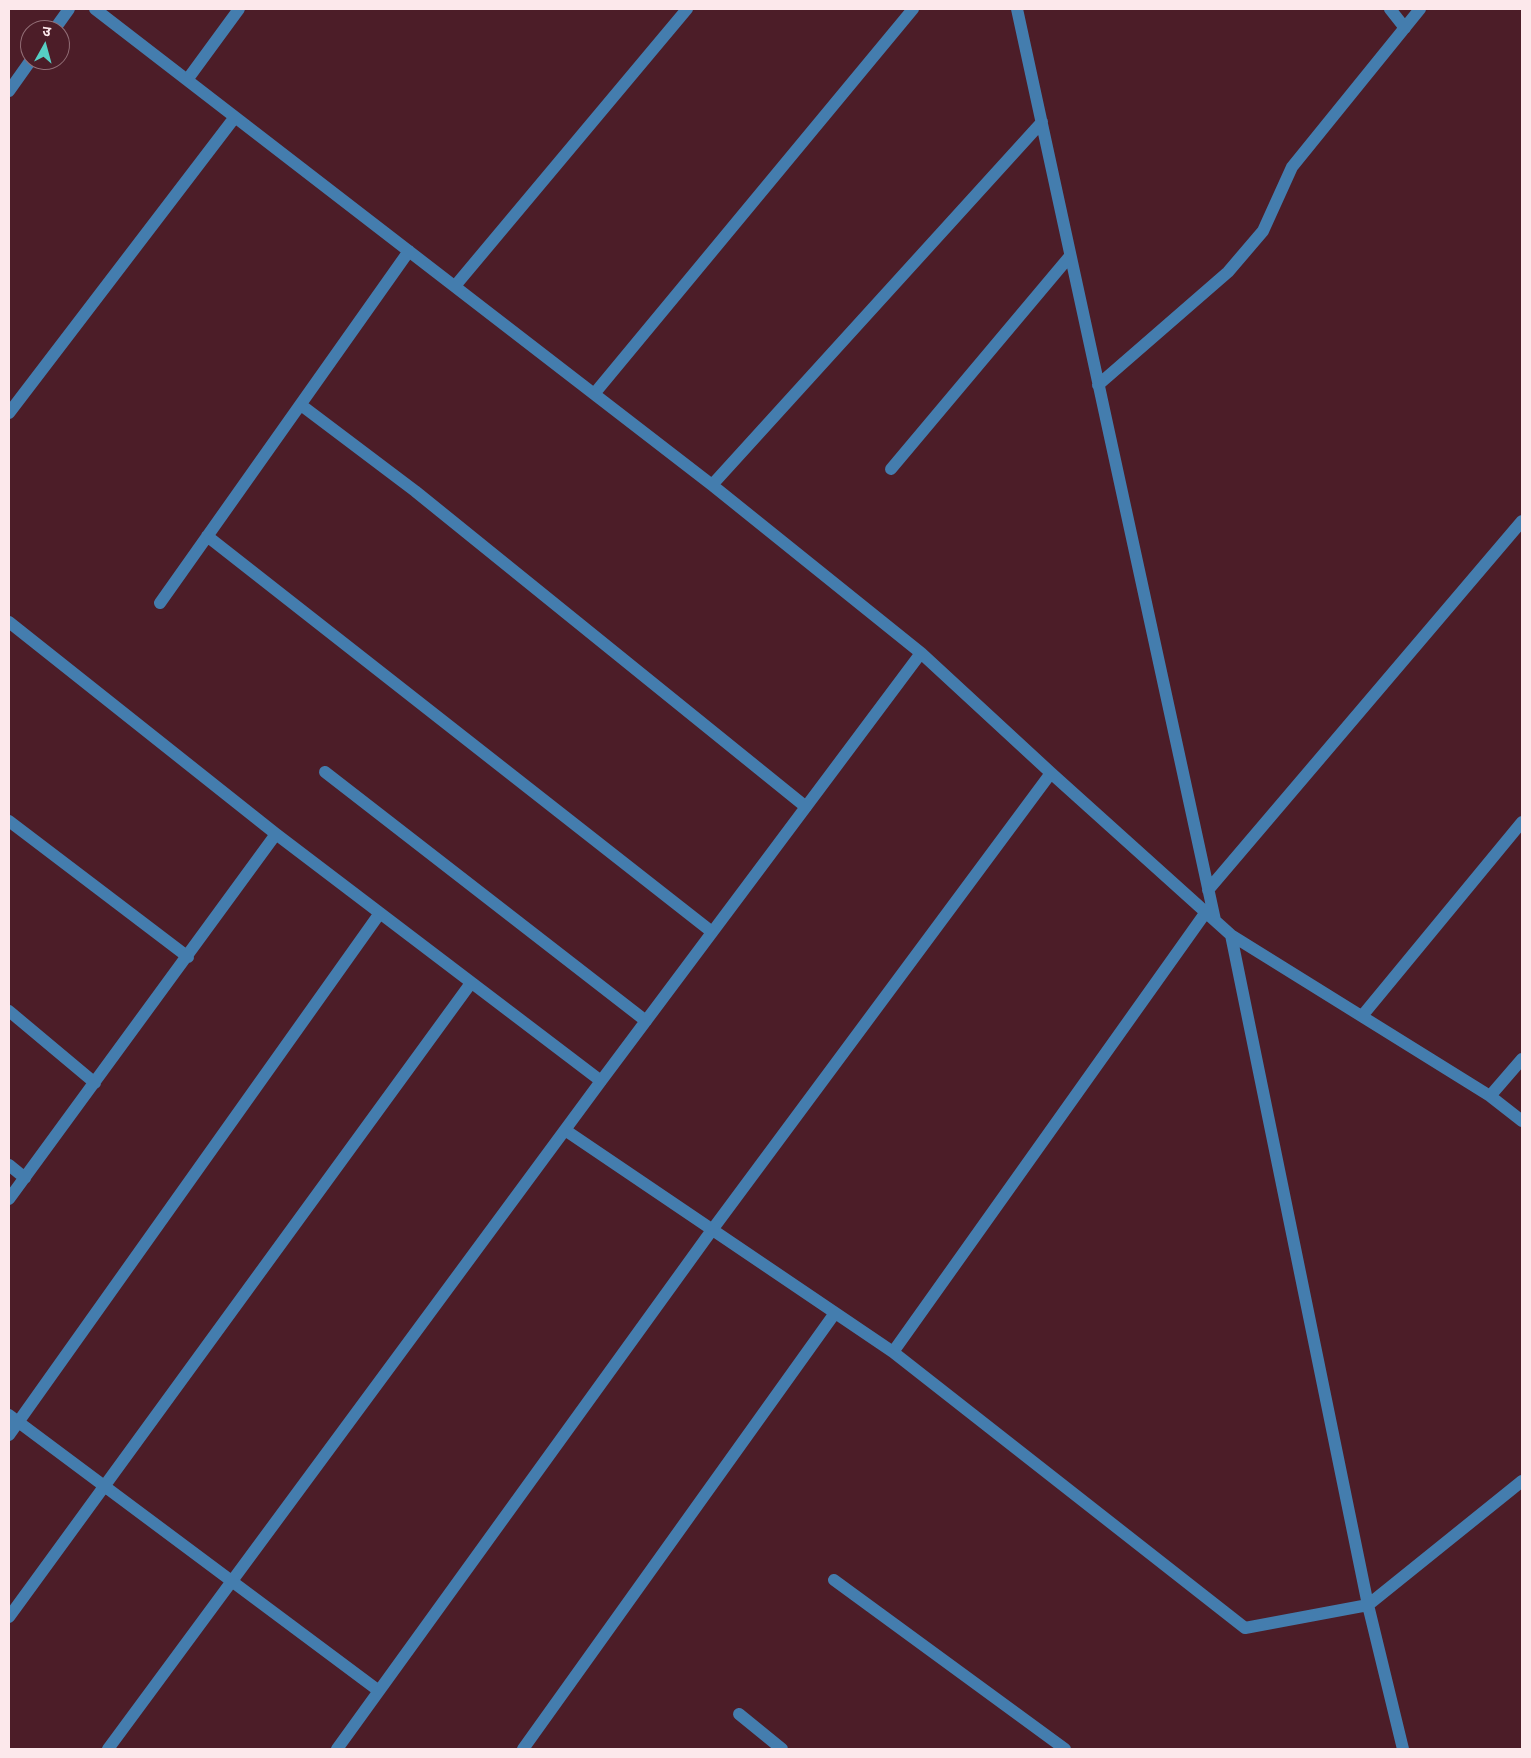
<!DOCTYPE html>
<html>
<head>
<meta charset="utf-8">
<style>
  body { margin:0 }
  #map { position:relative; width:1531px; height:1758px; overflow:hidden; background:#4c1d28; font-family:"Roboto Condensed","Noto Sans Devanagari",sans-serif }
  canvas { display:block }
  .frame { position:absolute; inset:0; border:10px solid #fce8eb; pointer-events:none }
  .north { position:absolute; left:20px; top:20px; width:50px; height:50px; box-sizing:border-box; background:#4c1d28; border:1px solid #926e76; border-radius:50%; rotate:7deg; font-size:14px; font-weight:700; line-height:20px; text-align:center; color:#fce8eb }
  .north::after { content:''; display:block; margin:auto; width:18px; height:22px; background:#56cec3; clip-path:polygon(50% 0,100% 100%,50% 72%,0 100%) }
</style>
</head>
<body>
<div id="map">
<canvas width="1531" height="1758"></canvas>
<div class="frame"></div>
<div class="north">उ</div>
</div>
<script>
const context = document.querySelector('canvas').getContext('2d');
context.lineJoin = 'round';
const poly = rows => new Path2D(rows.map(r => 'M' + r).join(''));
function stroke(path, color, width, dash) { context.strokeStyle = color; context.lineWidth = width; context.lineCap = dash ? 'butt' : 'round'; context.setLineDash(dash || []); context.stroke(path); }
stroke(poly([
  [95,9,712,485,921,653,1051,773,1231,935,1490,1096,1522,1121],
  [1017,9,1215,920],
  [1390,9,1405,28],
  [54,30,69,9],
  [187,80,239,9],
  [9,91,31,60],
  [455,286,687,9],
  [1098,385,1228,272,1263,231,1292,167,1420,9],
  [594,394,913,9],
  [301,405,415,491,806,807],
  [9,413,235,117],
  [891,469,1070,256],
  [712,485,1042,122],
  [207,536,712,932],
  [160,603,409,251],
  [9,622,276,834,601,1081],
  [325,772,646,1021],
  [9,821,188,957],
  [1208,890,1522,521],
  [1231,935,1368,1605,1403,1749],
  [9,1011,95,1083],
  [1362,1016,1522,822],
  [1490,1096,1522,1059],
  [565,1130,893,1352,1245,1628,1368,1605,1522,1481],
  [9,1165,25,1178],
  [9,1199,276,834],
  [893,1352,1206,912],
  [9,1415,379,1691],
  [9,1435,380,913],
  [834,1580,1065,1749],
  [9,1617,471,983],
  [739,1714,782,1749],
  [108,1749,601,1081,921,653],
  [337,1749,712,1230,1051,773],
  [523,1749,835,1313]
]), '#447dae', 12);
</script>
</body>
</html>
